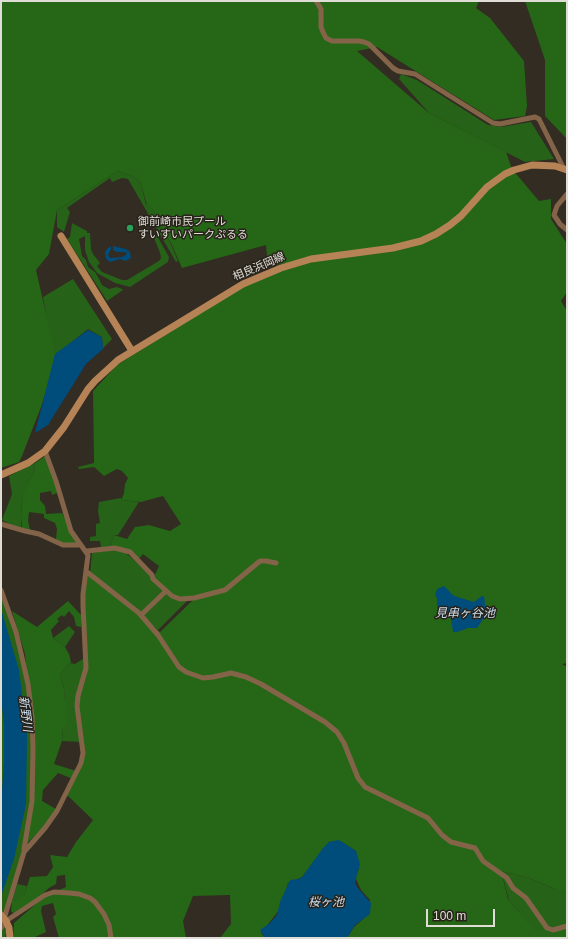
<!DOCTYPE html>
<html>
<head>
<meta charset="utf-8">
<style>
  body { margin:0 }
  #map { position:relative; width:568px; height:939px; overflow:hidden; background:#322c23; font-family:Arial,sans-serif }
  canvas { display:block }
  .frame { position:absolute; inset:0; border:2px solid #e0ddd7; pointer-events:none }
  .scale { position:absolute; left:426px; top:909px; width:69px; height:18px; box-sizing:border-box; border:2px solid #e0ddd7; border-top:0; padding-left:5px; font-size:12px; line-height:14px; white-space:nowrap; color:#e0ddd7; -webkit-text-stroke:3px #28231a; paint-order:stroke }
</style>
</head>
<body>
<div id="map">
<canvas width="568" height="939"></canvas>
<div class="frame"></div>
<div class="scale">100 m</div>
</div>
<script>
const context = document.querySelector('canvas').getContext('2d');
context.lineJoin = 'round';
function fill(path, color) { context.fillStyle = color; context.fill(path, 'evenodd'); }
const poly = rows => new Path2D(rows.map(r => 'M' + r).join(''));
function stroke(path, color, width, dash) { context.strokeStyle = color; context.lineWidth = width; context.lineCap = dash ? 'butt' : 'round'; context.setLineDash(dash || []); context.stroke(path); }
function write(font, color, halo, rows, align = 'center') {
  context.font = font + ' Arial,"Noto Sans JP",sans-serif'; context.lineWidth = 3; context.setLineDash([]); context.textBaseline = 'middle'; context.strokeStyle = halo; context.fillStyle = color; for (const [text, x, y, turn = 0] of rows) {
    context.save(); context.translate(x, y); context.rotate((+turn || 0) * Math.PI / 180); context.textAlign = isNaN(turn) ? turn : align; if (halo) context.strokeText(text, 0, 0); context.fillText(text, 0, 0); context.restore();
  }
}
fill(poly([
  [401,74,417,80,488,125,501,127,531,122,554,159,525,162,429,113,399,79],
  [118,171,132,176,140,181,146,204,154,211,157,222,170,242,178,261,176,262,128,179,122,178,112,182,110,178,67,208,70,212,64,232,57,227,57,210],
  [72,223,87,231,87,233,90,233,91,249,93,254,100,263,97,266,102,272,122,280,127,280,159,261,161,258,160,253,153,235,156,234,169,257,168,262,130,287,115,283,97,273,89,262,85,250,85,236,79,239,82,256,86,260,88,267,95,272,98,277,102,285,109,289,117,287,122,289,123,290,107,301,67,239,70,237],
  [73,279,112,339,103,348,102,337,88,329,53,357,43,297],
  [35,463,34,472,28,482,23,496,21,514,21,530,2,520,12,494,9,476],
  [121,498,122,500,139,502,118,535,114,535,110,546,101,548,100,541,90,541,90,537,96,536,96,524,100,523,98,511,99,502],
  [120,549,132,558,153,579,189,599,158,630,90,574,92,553],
  [1,594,13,624,28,682,33,758,28,821,23,850,2,921,6,932,5,938,1,938],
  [69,626,75,632,65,647,53,638],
  [86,657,82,742,62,741,65,704,64,689,60,674,70,663,75,664],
  [501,871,529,878,552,888,567,890,567,925,536,932,509,900],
  [17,884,27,886,24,897,12,901]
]), '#266218');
fill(poly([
  [1,1,479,1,476,8,490,18,524,61,527,106,525,116,494,120,377,47,357,51,429,113,506,152,512,169,539,201,551,199,551,219,567,244,567,292,561,301,567,311,567,663,562,664,567,667,567,891,557,890,529,878,501,871,508,899,535,930,567,927,567,938,347,938,354,927,369,914,370,900,361,890,355,877,359,869,356,851,340,841,329,842,302,877,288,883,280,909,261,933,265,938,220,938,231,924,230,895,193,896,183,921,186,938,59,938,53,917,56,914,53,903,42,906,41,911,46,932,33,938,13,938,14,923,45,896,66,887,65,875,57,876,56,884,49,888,39,897,14,914,11,911,12,901,24,896,30,877,47,876,53,867,50,855,67,857,76,842,93,820,67,795,73,779,58,773,43,790,42,801,56,809,45,826,26,844,32,804,30,702,25,654,12,611,37,627,68,601,81,615,81,627,76,626,74,617,69,611,64,617,62,615,57,619,59,621,51,630,53,638,65,647,69,654,71,662,60,674,64,689,67,723,63,728,62,741,54,764,76,771,83,753,77,706,86,664,84,610,86,578,90,575,160,632,195,598,172,596,153,579,159,566,143,554,138,560,131,552,110,546,114,535,127,539,135,527,149,525,170,531,181,524,163,496,141,502,122,500,122,498,124,493,125,484,128,478,122,471,117,469,104,476,94,467,79,469,78,467,94,463,93,391,117,365,262,275,315,259,268,266,266,245,182,268,171,243,157,222,154,211,147,205,140,181,132,176,118,171,57,210,49,254,36,270,56,358,41,407,22,456,19,462,1,468],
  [525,1,567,1,567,139,545,116,545,60],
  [45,456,52,473,57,493,52,495,51,491,40,493,40,500,45,506,46,514,62,513,78,542,78,544,62,544,57,541,56,539,57,529,55,523,44,518,44,514,29,512,28,521,30,530,22,530,21,515,23,494,28,482,34,472,35,463]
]), '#266617');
fill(poly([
  [111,246,111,249,108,255,110,258,122,257,127,254,125,252,117,252,113,250,113,246,126,249,130,252,131,258,125,261,120,259,110,262,106,259,105,252,107,249],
  [88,330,102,337,103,349,86,364,48,425,35,433,55,354],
  [444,586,454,596,474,602,482,596,484,596,485,605,488,612,477,628,468,628,457,632,453,632,451,619,447,610,437,608,437,598,435,596,437,589],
  [1,609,19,670,27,734,26,804,14,859,1,896,1,805,4,762,4,724,1,698],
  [339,840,356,851,360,864,355,882,357,887,371,903,370,914,355,925,347,938,265,938,260,930,270,923,277,915,280,902,290,880,299,879,302,877,323,848,329,842]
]), '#004c7b');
stroke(poly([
  [316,1,321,9,321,27,323,32,326,38,332,41,359,41,364,42,369,44,393,68,398,71,415,74,493,123,500,124,535,117,539,119,564,169],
  [567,194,557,206,554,215,560,224,567,230],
  [1,524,25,531,39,534,63,545,81,545],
  [87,551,115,548,130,552,152,575,153,579,172,596,180,599,194,598,225,590,260,561,266,561,276,563],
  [87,572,139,613,158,635,179,667,186,672,203,678,213,677,231,673,246,677,261,684,325,722,337,732,344,743,358,778,365,787,428,818,442,835,451,842,475,848,483,861,507,878,513,888,526,898,547,928,553,930,567,926],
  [1,590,16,632,21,653,28,684,32,717,33,749,32,801,24,849],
  [141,615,166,591],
  [4,919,24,852,45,828,57,811,81,763,83,753,77,706,78,696,86,668,83,606,83,594,88,555,71,531,56,481,45,451],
  [1,928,6,921,45,895,54,892,69,893,79,894,90,898,95,902,104,914,109,925,111,938]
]), '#846448', 5);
stroke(poly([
  [61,236,132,351],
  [1,475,28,463,45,451,64,427,88,389,95,381,118,360,243,284,281,268,311,259,393,248,421,241,436,234,450,225,461,216,487,187,505,174,514,170,532,165,555,166,567,170],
  [1,915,6,921,9,928,10,938]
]), '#b58355', 7);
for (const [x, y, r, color] of [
  [130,228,4,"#2e9e5b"]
]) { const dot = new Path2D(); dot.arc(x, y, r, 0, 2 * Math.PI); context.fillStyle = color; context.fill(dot); stroke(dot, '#28231a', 1.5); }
write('11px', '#e0ddd7', '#28231a', [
  ["御前崎市民プール",138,222],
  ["すいすいパークぷるる",138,235]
], 'left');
write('11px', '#e0ddd7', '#28231a', [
  ["相良浜岡線",259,267,-23]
]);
write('italic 12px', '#caddee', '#28231a', [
  ["見串ヶ谷池",465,614],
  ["新野川",25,714,83],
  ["桜ヶ池",326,903]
]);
</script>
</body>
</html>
